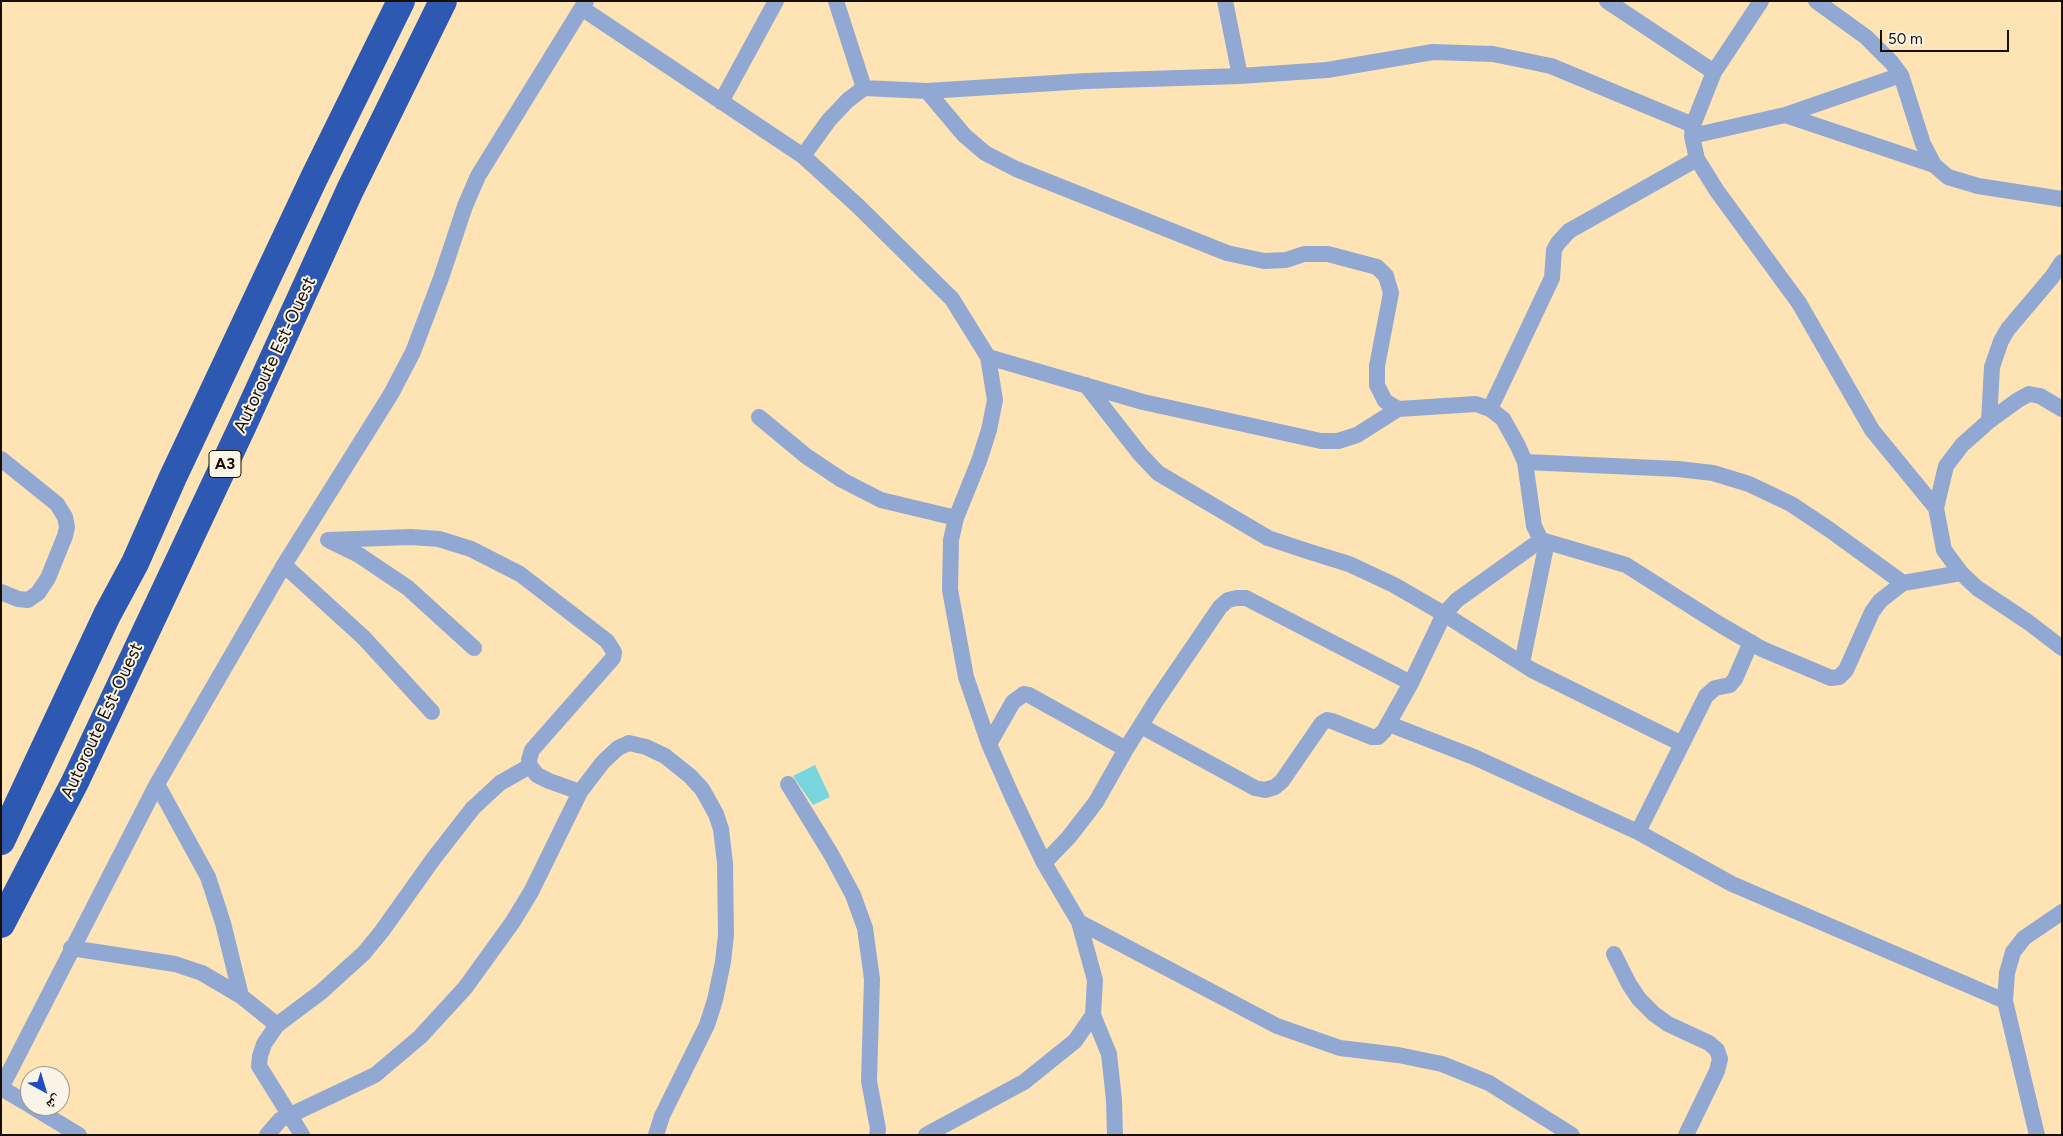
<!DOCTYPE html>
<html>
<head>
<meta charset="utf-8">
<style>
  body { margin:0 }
  #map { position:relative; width:2063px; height:1136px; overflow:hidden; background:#fee4b5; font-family:Figtree,"Noto Naskh Arabic",sans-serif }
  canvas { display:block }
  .frame { position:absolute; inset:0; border:2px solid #190e00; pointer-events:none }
  .north { position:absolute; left:20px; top:1066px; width:50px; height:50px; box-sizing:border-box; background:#faf4e8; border:1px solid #a0988b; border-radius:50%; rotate:141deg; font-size:14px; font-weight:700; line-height:20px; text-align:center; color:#190e00 }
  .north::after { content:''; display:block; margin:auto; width:18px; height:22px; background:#1c4fbc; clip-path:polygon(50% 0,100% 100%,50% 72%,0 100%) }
  .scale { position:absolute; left:1880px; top:30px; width:129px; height:22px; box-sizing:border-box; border:2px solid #190e00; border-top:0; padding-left:6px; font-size:15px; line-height:18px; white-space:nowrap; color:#190e00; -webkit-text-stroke:4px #faf4e8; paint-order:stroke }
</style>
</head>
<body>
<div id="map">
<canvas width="2063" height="1136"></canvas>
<div class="frame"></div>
<div class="north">ش</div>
<div class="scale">50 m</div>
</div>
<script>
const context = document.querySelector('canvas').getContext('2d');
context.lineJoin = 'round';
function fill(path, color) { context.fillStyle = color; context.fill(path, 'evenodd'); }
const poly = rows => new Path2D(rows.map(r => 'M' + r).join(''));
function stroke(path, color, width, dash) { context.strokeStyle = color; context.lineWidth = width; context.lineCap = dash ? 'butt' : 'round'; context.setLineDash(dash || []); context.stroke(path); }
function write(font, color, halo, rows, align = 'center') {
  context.font = font + ' Figtree,sans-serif'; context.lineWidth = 4; context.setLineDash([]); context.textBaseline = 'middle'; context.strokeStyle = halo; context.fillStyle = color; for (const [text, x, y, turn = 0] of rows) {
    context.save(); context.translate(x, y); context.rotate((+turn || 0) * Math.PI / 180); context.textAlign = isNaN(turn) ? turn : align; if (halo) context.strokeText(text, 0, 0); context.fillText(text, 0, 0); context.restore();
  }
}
fill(poly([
  [815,765,830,797,813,805,793,776]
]), '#77d5dd');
stroke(poly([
  [836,1,864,88],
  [1225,1,1240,76],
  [1607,1,1714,72],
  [1761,1,1714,72,1693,125,1692,136,1697,159,1717,191,1799,303,1872,430,1936,508],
  [1816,1,1866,37,1892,63,1901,75,1923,144,1934,165,1948,177,1978,186,2062,199],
  [583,9,803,156,858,206,952,299,988,357,995,400,989,430,979,461,956,518,951,540,950,590,966,677,989,744,1012,796,1044,863,1079,922,1095,980,1093,1015,1075,1041,1024,1082,926,1135],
  [927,91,964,135,985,153,1016,169,1227,253,1264,261,1286,260,1304,254,1328,254,1377,267,1386,276,1391,293,1377,366,1377,385,1385,401,1398,409,1476,404,1490,409,1503,419,1518,446,1525,462,1534,526,1541,540,1626,565,1719,624,1762,649,1831,678,1839,677,1846,670,1872,612,1880,601,1903,583,1961,573],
  [721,102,776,1],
  [1785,115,1934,165],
  [1692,136,1785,115,1901,75],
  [803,156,829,120,848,100,864,88,927,91,1086,81,1240,76,1327,70,1433,52,1493,54,1551,66,1693,125],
  [988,357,1143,402,1321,441,1338,441,1357,435,1398,409],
  [1086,385,1140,454,1158,473,1268,538,1307,551,1349,564,1394,585,1444,614,1532,670,1682,744],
  [1490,409,1552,278,1554,250,1558,243,1569,231,1697,159],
  [2062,409,2040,396,2029,394,2018,400,1989,421,1962,445,1946,466,1936,508,1944,550,1961,573,1977,588,2028,622,2062,648],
  [759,417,806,456,842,480,881,500,956,518],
  [1989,421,1992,367,2001,341,2008,329,2052,277,2062,262],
  [1,459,57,504,65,517,67,527,65,536,48,578,38,593,28,600,18,599,1,592],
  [1525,462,1678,469,1713,473,1749,484,1791,504,1830,530,1903,583],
  [328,540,411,537,439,539,471,549,520,574,607,641,614,652,613,658,532,750,529,760,530,766,537,775,549,781,580,792],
  [330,541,359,555,408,588,474,648],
  [284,565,364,638,432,712],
  [1522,663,1547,542],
  [1389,724,1474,757,1638,832,1732,884,2005,1001],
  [1141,726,1255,788,1265,790,1275,787,1282,781,1322,723,1327,720,1332,721,1372,737,1378,737,1384,731,1411,683,1444,614,1457,600,1541,540],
  [989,744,1013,702,1024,694,1029,695,1126,749],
  [157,784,208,877,223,923,241,996],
  [788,784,831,854,853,895,865,928,872,979,869,1081,878,1129,877,1135],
  [1638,832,1706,696,1715,688,1730,685,1735,679,1751,642],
  [1044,863,1069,837,1096,802,1126,749,1156,701,1220,607,1228,600,1237,598,1246,598,1411,683],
  [1079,922,1277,1026,1340,1048,1398,1055,1442,1064,1489,1083,1572,1135],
  [71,948,175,964,202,973,241,996,277,1025],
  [1614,954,1629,984,1639,999,1654,1014,1668,1024,1709,1043,1717,1050,1720,1059,1717,1071,1686,1135],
  [1093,1015,1109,1054,1114,1100,1115,1135],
  [1,1088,157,784,284,565,391,394,413,352,441,278,465,206,478,176,586,1],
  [1,1088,30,1105],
  [31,1106,79,1135],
  [267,1135,280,1120,375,1075,420,1037,465,988,512,923,531,892,580,792,603,762,618,748,629,743,646,747,665,756,690,776,702,789,716,814,721,829,725,863,726,935,723,962,715,1000,707,1025,662,1116,656,1135],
  [302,1135,259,1066,260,1056,264,1044,277,1025,321,992,364,953,382,931,434,858,473,808,500,783,530,766],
  [2037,1135,2005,1001,2007,973,2013,952,2024,938,2062,912]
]), '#91a8d3', 16);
stroke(poly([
  [1,841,107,615,135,563,173,477,314,178,401,1],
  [1,924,75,782,243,425,350,190,443,1]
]), '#2e59b2', 28);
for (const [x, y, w] of [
  [225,464,32]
]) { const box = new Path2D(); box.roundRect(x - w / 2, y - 13.5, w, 27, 4); context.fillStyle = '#faf4e8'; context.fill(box); stroke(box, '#190e00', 1); }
write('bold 16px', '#190e00', null, [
  ["A3",225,464]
]);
write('18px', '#190e00', '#faf4e8', [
  ["Autoroute Est-Ouest",275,355,-65],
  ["Autoroute Est-Ouest",102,721,-65]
]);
</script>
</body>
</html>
